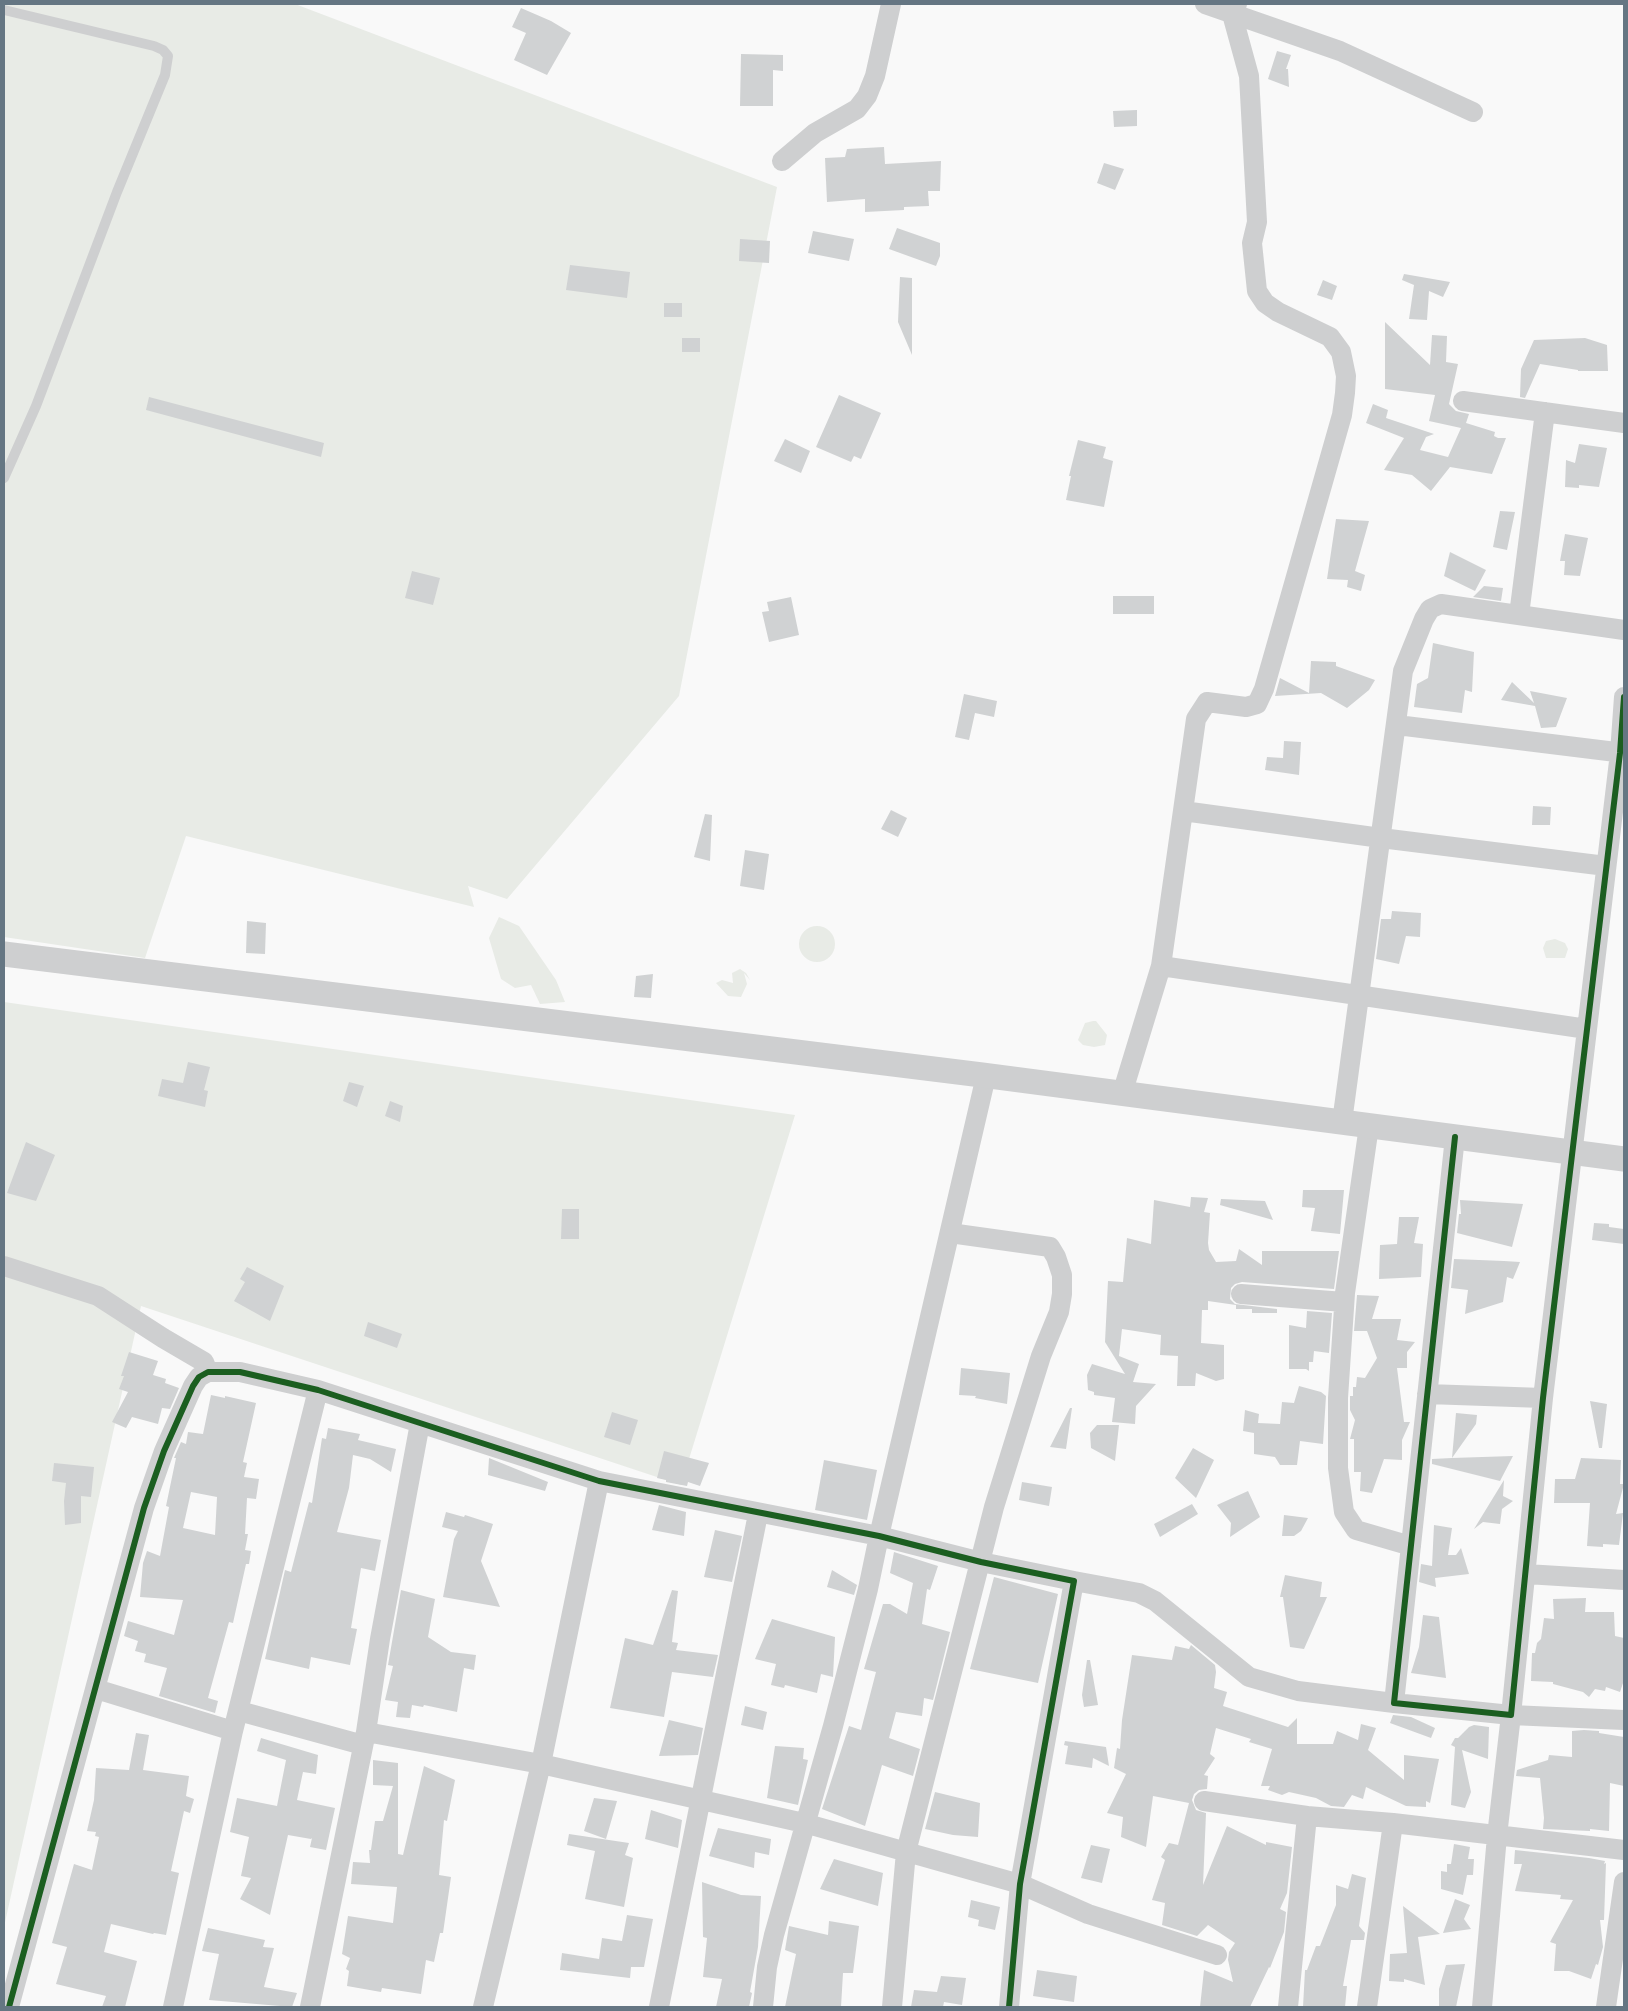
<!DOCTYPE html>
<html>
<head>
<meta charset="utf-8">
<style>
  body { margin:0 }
  #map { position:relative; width:1628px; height:2011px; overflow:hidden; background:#f9f9f9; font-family:Jost,sans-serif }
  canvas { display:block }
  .frame { position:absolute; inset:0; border:5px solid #657683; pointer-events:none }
</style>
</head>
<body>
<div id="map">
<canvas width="1628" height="2011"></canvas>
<div class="frame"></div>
</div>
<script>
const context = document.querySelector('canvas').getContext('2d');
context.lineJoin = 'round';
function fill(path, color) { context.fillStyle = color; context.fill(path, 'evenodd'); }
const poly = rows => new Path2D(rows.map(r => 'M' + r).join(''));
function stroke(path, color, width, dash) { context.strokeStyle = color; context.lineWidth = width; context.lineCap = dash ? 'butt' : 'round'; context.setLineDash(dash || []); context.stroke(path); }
fill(poly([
  [4,4,295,4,777,187,679,696,507,899,468,886,474,907,186,836,145,958,4,937],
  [499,917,519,926,556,980,565,1002,540,1004,531,985,515,988,501,979,489,938],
  '799 944a18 18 0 1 1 36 0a18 18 0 1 1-36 0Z',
  [1555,939,1565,943,1568,949,1565,958,1546,958,1543,948,1546,941],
  [740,969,746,973,750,980,744,973,747,984,741,997,728,996,716,983,722,980,733,983,732,973],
  [4,1002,795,1115,681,1485,141,1306,4,1927],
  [1093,1021,1096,1021,1107,1035,1105,1045,1094,1047,1083,1045,1078,1040,1085,1023]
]), '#e8ebe6');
fill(poly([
  [521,8,551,21,571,33,547,75,514,60,526,33,512,27],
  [1277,51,1291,55,1286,69,1288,69,1289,87,1268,79],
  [741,54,783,55,783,71,773,70,773,106,740,106],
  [1137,110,1137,126,1114,127,1113,111],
  [884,147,885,164,941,161,940,191,928,191,929,206,904,207,904,210,865,212,865,199,827,202,825,158,845,157,847,149],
  [1104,163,1124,169,1115,190,1097,183],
  [897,228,940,243,940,256,936,266,889,249],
  [813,231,854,239,849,261,808,253],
  [740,239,770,241,769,263,739,261],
  [570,265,630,272,627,298,566,290],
  [1404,274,1450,282,1443,297,1429,291,1427,320,1409,319,1414,285,1402,280],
  [900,277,912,278,912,355,898,322],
  [1323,280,1337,286,1332,300,1317,295],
  [664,303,682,303,682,317,664,317],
  [1385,322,1430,365,1432,335,1447,336,1446,362,1458,364,1449,404,1456,411,1469,414,1466,423,1495,432,1494,436,1498,438,1506,438,1492,474,1450,467,1431,491,1412,475,1384,470,1404,438,1366,423,1373,404,1388,410,1386,418,1434,434,1426,437,1420,450,1448,457,1461,428,1429,421,1435,395,1385,389],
  [682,338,700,338,700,352,682,352],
  [1585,338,1607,345,1608,371,1578,371,1578,370,1540,364,1525,398,1520,397,1521,369,1534,340],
  [839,395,881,413,861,459,854,456,851,462,816,447],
  [149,397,324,443,321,457,146,410],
  [785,439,810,451,801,473,774,461],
  [1078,440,1106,447,1103,458,1113,461,1104,507,1066,500,1071,476,1069,476],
  [1579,444,1607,448,1599,487,1579,485,1579,488,1565,487,1566,460,1575,463],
  [1500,511,1515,512,1507,550,1493,547],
  [1336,519,1369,521,1355,571,1365,575,1361,591,1347,587,1348,580,1327,579],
  [1565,534,1588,538,1580,576,1564,575,1565,561,1560,561],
  [1450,552,1486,570,1475,591,1444,576],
  [412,571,440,578,433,605,405,598],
  [1484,586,1503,588,1501,601,1473,597],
  [1113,596,1154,596,1154,614,1113,614],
  [791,597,799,635,769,642,762,612,769,611,767,602],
  [1433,643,1474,652,1472,692,1465,690,1462,713,1414,707,1417,684,1428,678],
  [1311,661,1336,662,1336,666,1375,680,1369,690,1347,708,1321,693,1275,696,1280,678,1309,693],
  [1512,682,1534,703,1530,691,1567,698,1556,727,1541,728,1535,706,1501,700],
  [964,694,997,701,994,717,975,713,969,740,955,737],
  [1284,741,1301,742,1299,775,1265,770,1267,757,1283,758],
  [1533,806,1551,807,1550,825,1532,825],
  [891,810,907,818,898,837,881,829],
  [705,814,712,815,710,861,694,857],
  [745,850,769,854,764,890,740,886],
  [1392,911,1421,913,1420,937,1406,936,1399,964,1376,959,1381,919,1391,919],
  [247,921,266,923,265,954,246,953],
  [653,974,651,998,634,997,636,976],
  [188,1062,210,1067,204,1090,208,1091,205,1107,158,1096,162,1079,183,1083],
  [349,1082,364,1086,357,1107,343,1101],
  [390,1101,403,1106,400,1122,385,1116],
  [26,1142,55,1155,36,1201,7,1193],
  [1303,1190,1344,1190,1340,1234,1311,1231,1315,1208,1302,1207],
  [1191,1197,1208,1198,1204,1212,1210,1213,1208,1243,1209,1250,1216,1262,1236,1261,1239,1249,1262,1265,1262,1251,1339,1251,1334,1289,1242,1282,1235,1284,1231,1288,1230,1299,1235,1304,1277,1309,1277,1313,1252,1313,1252,1309,1236,1309,1236,1305,1208,1301,1208,1310,1202,1310,1201,1343,1224,1345,1224,1379,1216,1381,1196,1373,1195,1386,1177,1386,1178,1356,1160,1355,1161,1335,1122,1329,1119,1356,1139,1364,1133,1382,1156,1384,1136,1406,1135,1424,1112,1422,1115,1398,1094,1395,1094,1392,1088,1390,1087,1375,1092,1364,1125,1374,1105,1342,1108,1281,1123,1282,1127,1238,1151,1244,1154,1200,1190,1207],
  [1221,1199,1265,1201,1273,1220,1220,1205],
  [1460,1200,1523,1204,1512,1247,1457,1233,1459,1214,1461,1214],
  [562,1209,579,1209,579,1239,561,1239],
  [1399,1217,1419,1217,1414,1243,1423,1244,1421,1277,1379,1279,1380,1245,1397,1244],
  [1594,1223,1609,1224,1609,1227,1624,1229,1624,1244,1592,1240],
  [1454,1259,1504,1261,1520,1262,1513,1279,1507,1277,1503,1302,1465,1314,1468,1290,1451,1288],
  [247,1267,284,1286,270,1321,234,1301,245,1282,240,1279],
  [1357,1295,1379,1296,1372,1319,1401,1319,1397,1340,1415,1342,1407,1352,1407,1368,1397,1368,1404,1422,1410,1422,1402,1440,1402,1460,1384,1459,1372,1493,1360,1491,1361,1472,1354,1472,1354,1439,1350,1439,1355,1420,1350,1410,1350,1396,1353,1396,1353,1387,1356,1387,1357,1377,1365,1378,1377,1358,1367,1331,1354,1331],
  [1307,1311,1332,1313,1329,1353,1314,1351,1313,1362,1309,1362,1309,1371,1306,1369,1289,1369,1289,1325,1306,1328],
  [368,1322,402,1334,397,1348,364,1336],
  [129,1352,158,1361,153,1375,166,1379,165,1383,179,1388,170,1409,162,1408,158,1424,132,1417,126,1428,112,1422,128,1392,119,1389,124,1376,121,1376],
  [961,1368,1010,1373,1007,1404,975,1398,976,1396,959,1395],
  [1299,1386,1321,1392,1326,1396,1323,1444,1300,1441,1297,1465,1280,1465,1275,1457,1254,1454,1254,1433,1243,1431,1245,1410,1259,1414,1258,1423,1280,1424,1282,1402,1294,1403],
  [211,1395,225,1398,225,1396,256,1403,243,1462,247,1463,244,1477,259,1479,256,1499,247,1498,245,1534,248,1534,245,1550,251,1551,249,1564,246,1564,233,1623,229,1622,208,1698,218,1701,215,1713,159,1696,167,1668,144,1662,146,1654,135,1651,138,1641,124,1636,128,1621,174,1635,183,1600,140,1597,143,1563,147,1551,160,1556,169,1507,166,1506,176,1458,174,1458,181,1442,186,1444,188,1432,203,1434],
  [191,1492,217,1497,215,1535,183,1528],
  [1590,1401,1607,1404,1602,1448,1599,1448],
  [1070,1408,1072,1408,1066,1449,1050,1447],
  [612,1412,638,1420,630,1445,604,1437],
  [1456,1413,1477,1415,1476,1424,1452,1458,1513,1456,1500,1481,1432,1464,1432,1459,1452,1458],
  [1097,1425,1119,1425,1115,1461,1091,1448,1090,1433],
  [328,1428,360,1434,358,1440,396,1449,391,1472,370,1459,353,1455,349,1488,337,1532,381,1540,375,1571,361,1568,351,1628,357,1629,350,1665,311,1657,309,1669,265,1659,285,1570,291,1572,309,1502,312,1503,322,1438,326,1439],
  [1193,1448,1214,1460,1196,1498,1175,1478],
  [664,1451,709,1463,700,1486,688,1482,687,1486,666,1482,666,1480,657,1478],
  [489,1458,548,1482,545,1491,488,1475],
  [1581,1458,1621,1460,1620,1484,1624,1484,1616,1514,1623,1513,1619,1545,1603,1544,1603,1547,1587,1546,1590,1503,1554,1503,1555,1479,1575,1479],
  [824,1460,877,1470,867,1520,815,1510],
  [54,1463,94,1467,91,1497,81,1496,81,1523,65,1525,64,1501,66,1483,52,1481],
  [1504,1480,1503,1496,1513,1501,1502,1509,1500,1524,1483,1522,1474,1529],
  [1022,1482,1052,1487,1049,1506,1019,1500],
  [1248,1491,1260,1517,1230,1537,1231,1523,1217,1505],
  [1192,1504,1198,1514,1160,1537,1154,1524],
  [659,1505,686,1512,684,1536,652,1530],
  [446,1512,464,1517,465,1515,493,1524,481,1561,500,1607,443,1597,454,1539,458,1531,442,1527],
  [1284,1515,1308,1518,1301,1531,1294,1536,1282,1536],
  [1434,1525,1452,1528,1448,1555,1456,1555,1461,1548,1469,1574,1435,1578,1436,1587,1419,1582,1421,1564,1432,1566],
  [715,1530,742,1536,732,1582,704,1577],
  [894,1552,938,1566,930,1590,927,1589,922,1624,950,1632,933,1700,924,1698,922,1716,896,1712,889,1738,920,1749,913,1776,882,1765,865,1826,822,1809,849,1726,861,1730,876,1672,864,1669,883,1604,890,1604,907,1614,913,1583,890,1573],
  [832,1570,857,1585,854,1595,827,1587],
  [1285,1575,1322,1582,1320,1597,1327,1597,1304,1649,1290,1647,1283,1597,1280,1597],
  [994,1577,1058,1594,1038,1683,970,1669],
  [401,1590,435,1599,428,1637,451,1652,476,1655,474,1670,464,1668,457,1712,424,1705,423,1707,412,1705,410,1718,396,1717,398,1702,385,1700,393,1666,388,1665],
  [672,1590,678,1591,672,1642,678,1643,676,1650,718,1655,713,1677,672,1672,664,1717,610,1708,625,1638,653,1645],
  [1586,1598,1585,1612,1614,1612,1615,1636,1624,1638,1624,1680,1620,1692,1606,1687,1605,1691,1595,1689,1589,1697,1583,1692,1553,1684,1553,1682,1531,1681,1532,1653,1535,1653,1537,1643,1541,1639,1544,1618,1554,1619,1553,1599],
  [1423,1615,1439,1617,1446,1678,1411,1673,1419,1647],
  [772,1619,835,1637,833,1677,821,1674,817,1693,785,1685,784,1688,771,1685,776,1664,755,1659],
  [1191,1645,1215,1665,1216,1672,1214,1688,1227,1692,1223,1706,1288,1727,1297,1718,1297,1744,1333,1744,1337,1731,1358,1740,1361,1724,1376,1728,1368,1750,1404,1780,1404,1755,1439,1759,1430,1803,1426,1801,1426,1807,1406,1806,1366,1787,1363,1799,1352,1795,1344,1807,1331,1806,1316,1798,1289,1792,1282,1795,1268,1790,1270,1786,1261,1786,1272,1749,1249,1742,1251,1739,1216,1728,1210,1754,1215,1758,1204,1775,1208,1776,1207,1789,1199,1790,1194,1794,1192,1800,1196,1810,1206,1813,1203,1885,1227,1826,1266,1845,1266,1842,1292,1847,1287,1893,1280,1909,1286,1912,1284,1932,1270,1968,1269,1967,1250,2007,1200,2007,1204,1970,1233,1982,1228,1960,1229,1952,1235,1943,1208,1925,1197,1936,1162,1925,1165,1903,1152,1900,1165,1860,1161,1857,1169,1843,1178,1845,1189,1803,1153,1796,1146,1847,1121,1837,1123,1817,1107,1813,1126,1774,1114,1768,1117,1748,1120,1749,1122,1720,1132,1655,1172,1660,1175,1646,1189,1649],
  [1087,1660,1090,1660,1098,1705,1084,1707,1082,1695],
  [745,1706,767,1712,763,1730,741,1725],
  [1393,1715,1411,1717,1435,1728,1431,1738,1390,1723],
  [669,1720,703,1728,698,1755,659,1756],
  [1474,1725,1489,1727,1488,1759,1462,1750,1471,1792,1465,1808,1451,1805,1455,1747,1451,1745,1455,1738,1458,1738,1469,1727],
  [1584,1730,1599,1731,1599,1733,1624,1737,1624,1786,1610,1783,1609,1831,1590,1829,1590,1831,1543,1829,1544,1818,1540,1778,1516,1776,1517,1770,1548,1760,1549,1755,1572,1757,1572,1731],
  [136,1733,149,1735,143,1770,189,1776,186,1796,194,1799,190,1813,184,1811,171,1871,179,1873,166,1935,154,1933,153,1934,111,1924,104,1952,137,1961,125,2007,102,2007,106,1996,56,1984,67,1947,52,1943,74,1864,92,1870,99,1837,95,1836,96,1832,87,1831,94,1800,96,1768,129,1770],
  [261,1738,318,1755,316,1774,303,1772,297,1800,335,1808,326,1850,310,1847,312,1838,311,1839,288,1835,270,1915,240,1899,251,1878,241,1876,249,1837,230,1832,237,1798,277,1806,286,1760,257,1751],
  [1065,1741,1106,1747,1109,1766,1093,1758,1092,1768,1065,1764,1068,1746,1064,1745],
  [775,1746,804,1748,803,1759,808,1760,798,1805,767,1798],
  [373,1760,398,1763,398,1854,403,1855,424,1766,455,1780,447,1821,444,1820,439,1875,451,1877,443,1933,440,1933,434,1962,426,1960,421,1994,382,1988,381,1992,347,1986,349,1971,346,1969,350,1958,342,1954,348,1916,393,1923,397,1887,351,1884,353,1862,370,1863,369,1850,371,1850,375,1821,383,1821,393,1786,373,1785],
  [935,1792,980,1803,978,1837,953,1835,925,1829],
  [594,1798,617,1801,606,1839,584,1831],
  [651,1810,682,1820,678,1848,645,1839],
  [718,1828,771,1839,769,1855,755,1852,754,1868,709,1856],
  [569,1834,629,1843,625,1855,633,1858,624,1907,585,1899,595,1851,567,1845],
  [1454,1844,1470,1847,1468,1859,1474,1859,1473,1875,1467,1875,1463,1895,1441,1889,1441,1871,1447,1872,1447,1864,1451,1864],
  [1091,1845,1110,1849,1102,1883,1081,1878],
  [1515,1850,1589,1858,1605,1861,1604,1864,1606,1863,1604,1920,1600,1920,1603,1947,1598,1965,1596,1964,1591,1979,1569,1971,1554,1971,1556,1944,1550,1942,1573,1900,1560,1899,1561,1895,1515,1891,1522,1864,1514,1864],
  [834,1859,883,1873,878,1906,820,1889],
  [1352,1874,1366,1878,1359,1926,1365,1933,1364,1940,1351,1940,1343,1986,1347,1986,1345,2007,1303,2007,1305,1970,1307,1970,1316,1946,1320,1946,1336,1905,1336,1885,1348,1889],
  [702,1882,741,1895,761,1896,758,1947,750,1992,752,1993,749,2007,716,2007,722,1979,703,1977,707,1938,703,1937],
  [1455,1899,1470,1905,1464,1919,1471,1929,1443,1933],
  [971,1900,1000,1907,995,1930,978,1926,979,1920,968,1917],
  [1403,1906,1440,1934,1418,1937,1425,1985,1404,1979,1404,1982,1389,1981,1390,1954,1407,1953],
  [627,1915,653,1919,644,1967,631,1967,630,1978,560,1970,562,1953,599,1959,602,1938,622,1941],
  [829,1921,859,1926,853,1973,843,1973,841,2007,785,2007,796,1954,785,1950,789,1926,828,1935],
  [208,1928,265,1940,263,1947,274,1948,264,1987,297,1993,292,2007,209,2000,219,1954,202,1951],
  [1465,1964,1456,2007,1439,2007,1439,1989,1446,1965],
  [1037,1970,1077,1976,1074,2002,1033,1996],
  [941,1976,966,1978,962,2005,944,2002,943,2007,911,2007,914,1990,937,1992]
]), '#d0d2d3');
stroke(poly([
  [4,10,154,46,163,50,168,56,165,75,117,192,36,406,4,478]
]), '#cecfd0', 10);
stroke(poly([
  [1205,4,1340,51,1473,112],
  [782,161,815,133,857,109,867,96,875,76,891,4],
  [1463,401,1624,423],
  [1519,615,1545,412],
  [1397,725,1624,753],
  [1183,811,1381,838,1606,866],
  [1161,966,1587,1029],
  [1122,1094,1161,966,1196,719,1207,702,1246,707,1257,704,1264,689,1342,415,1345,393,1346,376,1341,352,1330,337,1278,312,1265,303,1257,291,1252,243,1257,222,1249,76,1232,14,1237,4],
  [1342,1122,1403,671,1424,619,1430,609,1441,604,1624,630],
  [1369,1126,1345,1293,1338,1398,1338,1468,1344,1512,1356,1530,1411,1546],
  [1455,1137,1394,1703,1511,1715,1543,1398,1620,753,1624,697],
  [4,1266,98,1296,163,1338,204,1362,208,1372],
  [1241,1294,1344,1302],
  [1427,1394,1543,1398],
  [1526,1574,1624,1580],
  [1074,1581,1139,1593,1155,1601,1249,1677,1298,1691,1394,1703],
  [96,1689,233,1731],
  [239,1711,363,1745],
  [366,1732,541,1764,804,1823,1020,1884,1088,1914,1217,1955],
  [1204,1801,1307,1816],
  [9,2007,144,1508,164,1451,193,1386,199,1377,208,1372,240,1372,318,1390,599,1481,879,1536,981,1562,1074,1581,1020,1884,1009,2007],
  [173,2007,233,1731,318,1390],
  [310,2007,366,1732,380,1639,420,1423],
  [483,2007,541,1764,599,1481],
  [659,2007,758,1514],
  [763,2007,767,1967,774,1935,833,1726,868,1589,879,1536,986,1076],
  [892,2007,906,1852,994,1507,1041,1356,1059,1312,1062,1294,1062,1275,1056,1257,1050,1247,950,1233],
  [1288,2007,1307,1816,1393,1823],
  [1367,2007,1393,1823,1624,1850],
  [1482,2007,1497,1836,1511,1715,1624,1720],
  [1606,2007,1624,1882]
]), '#cecfd0', 20);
stroke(poly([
  [4,954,982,1075,1624,1159]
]), '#cecfd0', 25);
stroke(poly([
  [1455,1137,1394,1703,1511,1715,1543,1398,1620,753,1624,697],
  [9,2007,144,1508,164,1451,193,1386,199,1377,208,1372,240,1372,318,1390,599,1481,879,1536,981,1562,1074,1581,1020,1884,1009,2007]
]), '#1b5e20', 6);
</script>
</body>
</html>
